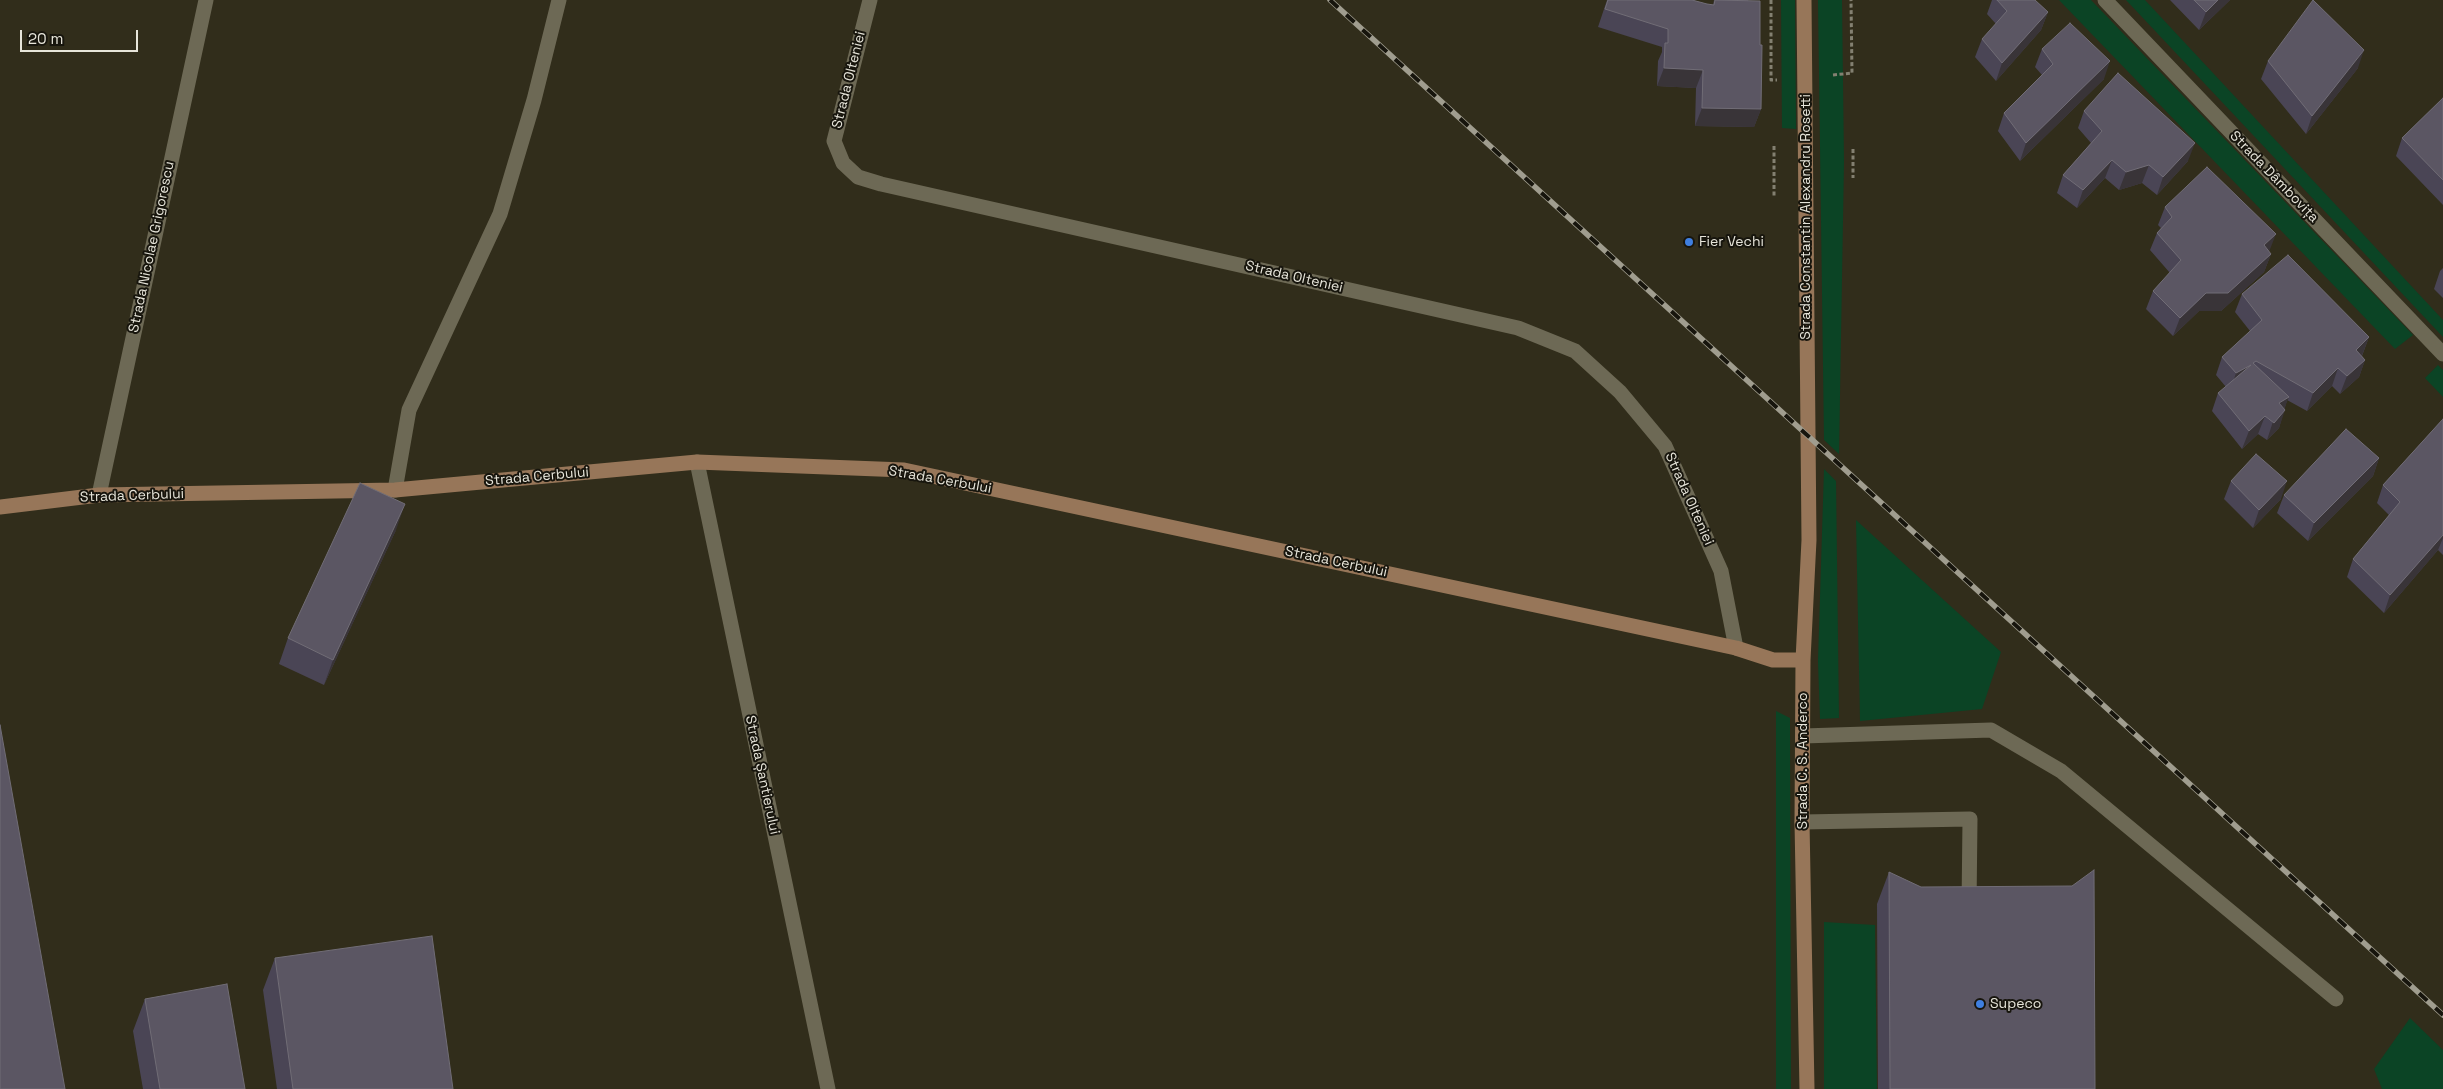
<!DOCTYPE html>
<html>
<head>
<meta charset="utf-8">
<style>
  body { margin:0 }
  #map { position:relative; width:2443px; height:1089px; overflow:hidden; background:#312d1b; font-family:"Space Grotesk",sans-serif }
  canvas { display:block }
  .scale { position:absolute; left:20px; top:30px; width:118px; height:22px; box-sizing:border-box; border:2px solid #e7e5da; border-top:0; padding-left:6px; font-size:15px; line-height:18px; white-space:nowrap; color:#e7e5da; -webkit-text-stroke:4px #17150d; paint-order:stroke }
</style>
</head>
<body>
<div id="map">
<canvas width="2443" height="1089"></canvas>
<div class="scale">20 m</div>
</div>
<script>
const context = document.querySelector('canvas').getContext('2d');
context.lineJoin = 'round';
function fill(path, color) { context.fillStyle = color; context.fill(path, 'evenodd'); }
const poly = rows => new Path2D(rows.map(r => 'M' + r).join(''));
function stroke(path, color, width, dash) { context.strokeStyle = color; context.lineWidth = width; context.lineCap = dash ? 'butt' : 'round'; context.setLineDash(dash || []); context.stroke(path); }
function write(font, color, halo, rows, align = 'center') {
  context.font = font + ' "Space Grotesk",sans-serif'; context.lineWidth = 4; context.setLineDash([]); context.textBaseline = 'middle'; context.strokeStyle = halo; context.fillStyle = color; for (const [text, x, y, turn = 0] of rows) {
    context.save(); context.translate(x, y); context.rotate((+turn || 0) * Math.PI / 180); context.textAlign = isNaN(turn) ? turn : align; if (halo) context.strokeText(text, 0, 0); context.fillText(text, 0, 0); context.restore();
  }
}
fill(poly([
  [1781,0,1795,0,1796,129,1782,128],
  [1818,0,1842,0,1844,162,1839,454,1824,440],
  [2059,0,2091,0,2413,335,2395,349],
  [2126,0,2145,0,2443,320,2443,337],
  [2438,365,2443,370,2443,397,2425,378],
  [1824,469,1836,481,1839,718,1820,719,1818,661],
  [1856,520,2001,652,1982,709,1860,721],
  [1776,711,1790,718,1791,1089,1776,1089],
  [1824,922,1875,925,1877,1089,1824,1089],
  [2410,1018,2443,1050,2443,1089,2382,1089,2374,1069]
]), '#0b4425');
stroke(poly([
  [1771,0,1771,80,1777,80],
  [1833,75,1852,73,1851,0],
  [1774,146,1774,198],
  [1853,149,1853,178]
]), '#838071', 3, [4, 2.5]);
stroke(poly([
  [395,490,409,410,500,214,534,100,559,0],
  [1802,822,1970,819,1969,907]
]), '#6d6955', 15);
stroke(poly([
  [870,0,834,141,843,163,858,177,881,184,1518,328,1575,351,1620,392,1665,446,1721,571,1736,648],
  [2105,0,2443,354],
  [697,462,828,1089],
  [99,495,206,0],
  [1803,736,1991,730,2061,771,2336,999]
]), '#6d6955', 15);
stroke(poly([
  [1804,0,1809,540,1803,660,1802,822,1807,1089],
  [0,507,99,495,395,490,697,462,904,470,1736,648,1773,660,1803,660]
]), '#977659', 15);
const rail = poly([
  [1330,0,2443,1015]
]);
stroke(rail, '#a09d8f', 5.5);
stroke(rail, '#17150d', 4, [11]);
fill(poly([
  [1607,0,1692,0,1707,4,1713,5,1714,0,1748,0,1760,45,1761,109,1754,127,1695,126,1696,88,1657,86,1658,61,1662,52,1662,47,1598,27],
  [1992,0,2035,0,2048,12,2041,30,1996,81,1975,57,1982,39,1996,24,1987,14],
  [2170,0,2230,0,2199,30],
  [2042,49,2104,79,2020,161,1998,131,2004,113,2042,75,2035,67],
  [2268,61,2358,68,2306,134,2261,79],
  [2443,98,2443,205,2396,156,2402,138],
  [2084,111,2188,161,2157,195,2142,183,2119,190,2105,178,2077,208,2057,193,2063,175,2091,143,2078,128],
  [2165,207,2269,252,2271,254,2264,272,2221,311,2199,311,2173,336,2146,309,2153,291,2170,273,2150,250,2157,233,2161,228,2158,225],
  [2443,268,2443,298,2434,289,2440,271],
  [2242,294,2369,337,2362,356,2365,360,2359,377,2340,394,2332,386,2307,411,2287,400,2279,428,2267,440,2258,434,2242,449,2212,411,2218,393,2226,387,2216,375,2222,357,2250,331,2235,312],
  [2443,419,2443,555,2438,550,2384,613,2347,577,2353,559,2389,515,2377,503,2383,485],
  [2379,458,2373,476,2308,541,2277,513,2284,495],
  [2231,481,2281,499,2253,528,2224,499],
  [396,530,324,685,279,664,288,638],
  [1889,872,2095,1089,1878,1089,1877,904],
  [275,958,453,1089,277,1089,263,990],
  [145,999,245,1089,143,1089,133,1031]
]), '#4a4555');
fill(poly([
  [2218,0,2230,0,2199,30,2206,12],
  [2048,12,2041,30,1996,81,2002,63],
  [2364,50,2358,68,2306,134,2312,116],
  [2110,61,2104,79,2020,161,2026,143],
  [1664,68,1703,70,1696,88,1657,86],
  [1702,108,1761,109,1754,127,1695,126],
  [2195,143,2188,161,2157,195,2163,177],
  [2112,160,2105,178,2077,208,2083,190],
  [2149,165,2142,183,2119,190,2126,172],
  [2276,234,2269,252,2258,263,2264,245],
  [2271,254,2264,272,2221,311,2199,311,2173,336,2180,318,2206,293],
  [2369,337,2362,355,2350,368,2356,350],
  [2365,360,2359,377,2340,394,2347,376],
  [2251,365,2230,391,2236,373],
  [2338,368,2332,386,2307,411,2313,393],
  [2289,397,2283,412,2285,410,2279,428,2267,440,2279,403],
  [2265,416,2258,434,2242,449,2249,431],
  [2379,458,2373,476,2308,541,2314,523],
  [2287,481,2281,499,2253,528,2259,510],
  [405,504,396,530,324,685,333,660],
  [2443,535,2443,538,2438,550,2384,613,2390,595]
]), '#393438');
const building = poly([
  [1608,0,1692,0,1707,4,1714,5,1715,0,1760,1,1760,45,1762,45,1761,109,1702,108,1703,70,1664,68,1665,43,1668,43,1668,29,1605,9,1608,0],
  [1997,0,2035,0,2048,12,2002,63,1982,39,2007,11,1997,0],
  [2194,0,2218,0,2206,12,2194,0],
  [2313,0,2364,50,2312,116,2268,61,2313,0],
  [2070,23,2110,61,2026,143,2004,113,2053,64,2042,49,2070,23],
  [2118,73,2195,143,2163,177,2149,165,2126,172,2112,160,2083,190,2063,175,2102,131,2084,111,2118,73],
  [2443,98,2443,180,2402,138,2443,98],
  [2207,167,2276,234,2264,245,2271,254,2228,293,2206,293,2180,318,2153,291,2181,260,2157,233,2172,217,2165,207,2207,167],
  [2288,255,2369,337,2356,350,2365,360,2347,376,2338,368,2313,393,2256,361,2253,363,2289,397,2279,403,2285,410,2274,423,2265,416,2249,431,2218,393,2251,365,2236,373,2222,357,2262,320,2242,294,2288,255],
  [2443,419,2443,535,2390,595,2353,559,2400,502,2383,485,2443,419],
  [2346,429,2379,458,2314,523,2284,495,2346,429],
  [2256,454,2287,481,2259,510,2231,481,2256,454],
  [360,483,405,504,333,660,288,638,360,483],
  [0,725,65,1089,0,1089,0,725],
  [2094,870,2095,1089,1890,1089,1889,872,1921,887,2072,886,2094,870],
  [432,936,453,1089,293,1089,275,958,432,936],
  [227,984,245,1089,160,1089,145,999,227,984]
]);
fill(building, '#5b5663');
stroke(building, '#716d76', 1);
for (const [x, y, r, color] of [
  [1689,242,5,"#3f7fe0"],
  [1980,1004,5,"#3f7fe0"]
]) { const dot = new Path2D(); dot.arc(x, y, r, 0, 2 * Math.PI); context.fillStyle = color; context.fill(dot); stroke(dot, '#17150d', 2); }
write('14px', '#e7e5da', '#17150d', [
  ["Strada Olteniei",849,80,-76],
  ["Strada Dâmbovița",2274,177,46],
  ["Strada Constantin Alexandru Rosetti",1806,217,-90],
  ["Strada Nicolae Grigorescu",152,247,-78],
  ["Strada Olteniei",1294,277,13],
  ["Strada Cerbului",537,477,-5],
  ["Strada Cerbului",940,480,10],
  ["Strada Cerbului",132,496,-2],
  ["Strada Olteniei",1689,499,66],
  ["Strada Cerbului",1336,562,12],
  ["Strada C. S. Anderco",1803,761,-90],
  ["Strada Șantierului",762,775,78]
]);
write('14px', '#e7e5da', '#17150d', [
  ["Fier Vechi",1699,242],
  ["Supeco",1990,1004]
], 'left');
</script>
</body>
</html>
